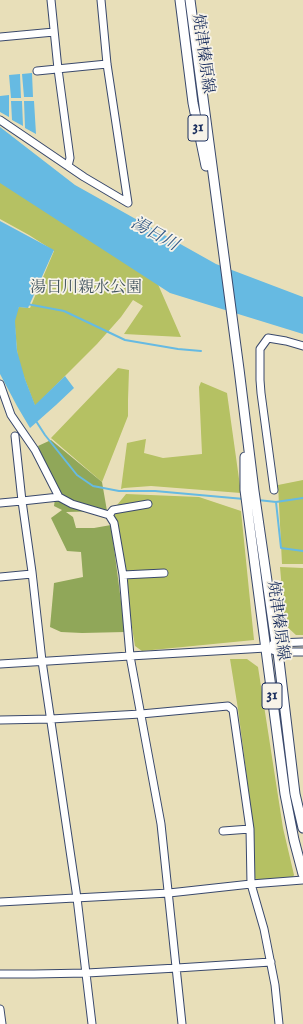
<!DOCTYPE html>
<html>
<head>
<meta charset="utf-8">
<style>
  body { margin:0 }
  canvas { display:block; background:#e8dfb9 }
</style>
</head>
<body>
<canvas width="303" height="1024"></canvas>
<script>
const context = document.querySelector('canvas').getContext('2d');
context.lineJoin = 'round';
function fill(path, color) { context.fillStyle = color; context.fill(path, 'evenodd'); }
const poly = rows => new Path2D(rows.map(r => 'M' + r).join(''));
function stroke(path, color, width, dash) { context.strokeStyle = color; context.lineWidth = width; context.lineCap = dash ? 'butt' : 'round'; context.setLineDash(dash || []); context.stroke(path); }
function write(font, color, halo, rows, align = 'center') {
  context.font = font + ' "IM FELL English","Noto Serif JP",serif'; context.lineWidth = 3.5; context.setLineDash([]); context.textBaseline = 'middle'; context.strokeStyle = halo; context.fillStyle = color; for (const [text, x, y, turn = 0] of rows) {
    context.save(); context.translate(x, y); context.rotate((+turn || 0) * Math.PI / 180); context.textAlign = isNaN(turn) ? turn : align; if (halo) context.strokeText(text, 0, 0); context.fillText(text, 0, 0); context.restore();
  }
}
fill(poly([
  [0,182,157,282,181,337,124,334,143,306,133,300,121,317,97,344,35,406,18,361,14,316,19,307,30,308,54,251,29,235,0,219],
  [118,368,129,370,128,400,128,416,102,482,51,438],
  [201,382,227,393,241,493,151,486,124,488,121,489,127,443,146,439,144,453,163,458,202,454,199,387],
  [303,480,303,564,282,564,278,485],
  [126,494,199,497,241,511,254,640,142,651,135,646,113,510],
  [280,567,303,568,303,635,296,635,285,625],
  [230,659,247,659,258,667,283,828,294,875,292,879,257,881,255,878,254,833,238,709]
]), '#b5c163');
fill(poly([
  [51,440,102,482,107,511,66,512,73,517,76,528,94,528,111,525,125,632,82,633,61,632,50,627,54,583,83,577,81,552,67,551,51,518,62,510,54,506,56,491,38,446]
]), '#90a759');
fill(poly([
  [32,73,33,97,24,97,22,74],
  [20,74,21,98,11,98,9,75],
  [9,95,9,117,0,112,0,96],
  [11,101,22,101,23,126,12,120],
  [24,101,34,101,36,134,25,128],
  [0,127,75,185,216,264,303,297,303,334,170,293,0,183],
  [0,221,54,250,28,308,19,307,15,321,17,351,25,379,35,405,65,376,74,388,56,405,30,428,17,406,0,374]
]), '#66bae2');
stroke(poly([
  [27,304,64,311,125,340,178,349,201,351],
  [36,421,45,435,77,475,93,486,119,491,155,491,244,499],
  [258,500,276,502,303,498],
  [276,502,281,548,303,551]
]), '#66bae2', 2);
const minor = poly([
  [51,0,58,69,70,158,68,166],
  [0,37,54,32],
  [37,71,107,64],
  [0,120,84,177,128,203,107,64,101,0],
  [0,384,11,415,35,450,59,497],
  [274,490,261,393,260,380,260,349,268,338,286,341,303,346],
  [0,503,22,501,15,436],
  [148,504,113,510,109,515,114,523,123,575,130,656,266,648,278,652,303,652],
  [123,575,164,573],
  [0,577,32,574],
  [273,644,276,643,303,642],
  [0,664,130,656,161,824,182,1024],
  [0,720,51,719,141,714,228,706,233,710,250,829,251,884,169,893,0,902],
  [223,831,250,829],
  [0,974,34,974,87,973,177,968,271,962],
  [0,1009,2,1024],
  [92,1024,77,898,42,661,32,572,22,501,59,497,72,504,109,515],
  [279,1024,275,985,264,929,251,884,303,880]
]);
const major = poly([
  [180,0,193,103,206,166],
  [190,0,239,369,254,491,276,643,278,652,295,794,303,828],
  [245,457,245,490,285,794,294,840,303,874]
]);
stroke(minor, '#3a496c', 9);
stroke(major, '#3a496c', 11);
stroke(minor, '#fff', 7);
stroke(major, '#fff', 9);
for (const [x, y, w] of [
  [198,128,20],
  [272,696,20]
]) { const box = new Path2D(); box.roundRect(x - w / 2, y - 13, w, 26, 3); context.fillStyle = '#f7f3e8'; context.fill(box); stroke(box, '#1b2f5e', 1); }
write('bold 15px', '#1b2f5e', null, [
  ["31",198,128],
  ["31",272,696]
]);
write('16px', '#1b2f5e', '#f7f3e8', [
  ["焼津榛原線",202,54,82],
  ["焼津榛原線",277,621,82]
]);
write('16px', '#42545f', '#f7f3e8', [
  ["湯日川親水公園",86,289]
]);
write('italic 17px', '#325986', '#f7f3e8', [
  ["湯日川",154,235,29]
]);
</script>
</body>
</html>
